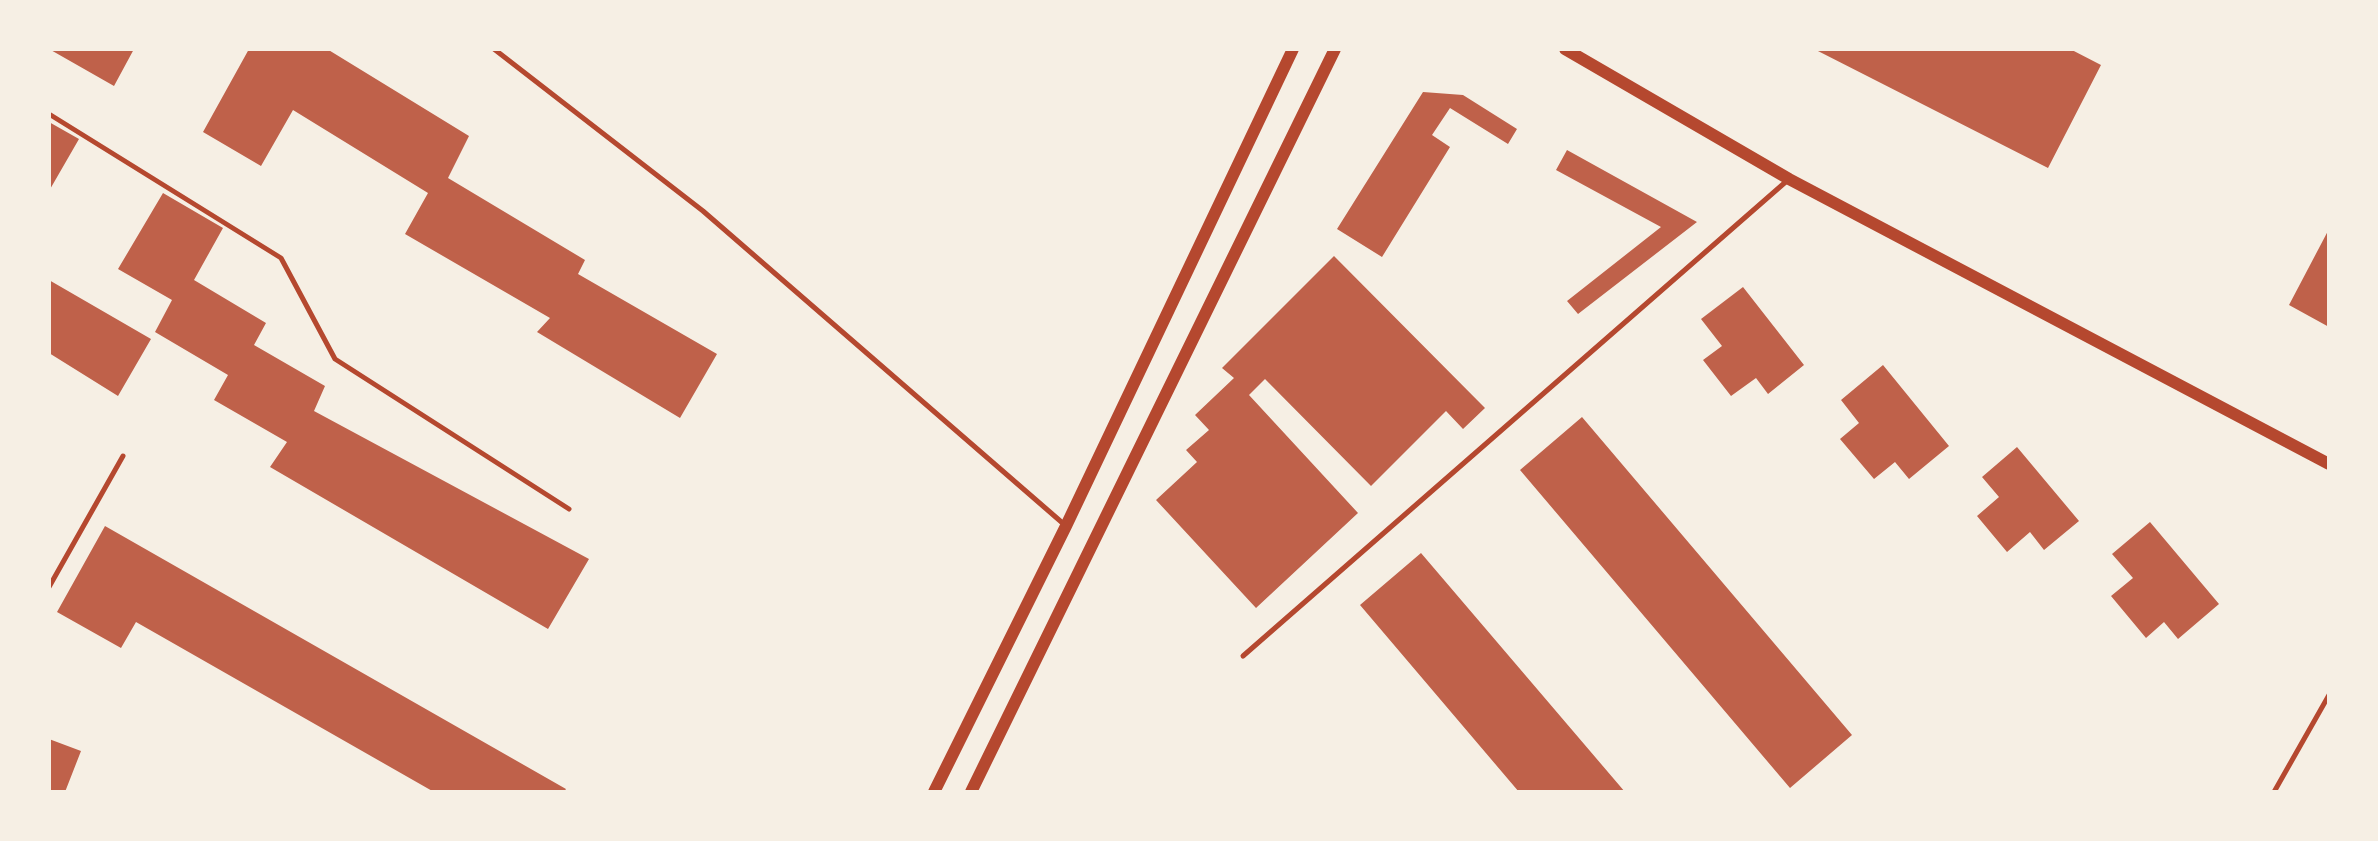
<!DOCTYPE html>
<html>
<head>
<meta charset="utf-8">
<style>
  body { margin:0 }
  #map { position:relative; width:2378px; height:841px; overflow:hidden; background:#f6efe4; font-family:Lora,serif }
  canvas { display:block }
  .frame { position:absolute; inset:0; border:51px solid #f6efe4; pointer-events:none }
</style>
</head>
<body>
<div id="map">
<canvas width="2378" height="841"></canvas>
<div class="frame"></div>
</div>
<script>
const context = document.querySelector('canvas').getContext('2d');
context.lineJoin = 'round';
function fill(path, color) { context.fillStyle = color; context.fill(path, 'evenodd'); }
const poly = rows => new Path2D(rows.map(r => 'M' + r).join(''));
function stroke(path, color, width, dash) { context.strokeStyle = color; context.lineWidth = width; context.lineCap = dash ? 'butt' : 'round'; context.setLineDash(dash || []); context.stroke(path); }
fill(poly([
  [49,49,134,49,114,86],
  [249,49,327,49,469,136,448,178,585,260,578,274,717,354,680,418,537,332,550,318,405,234,428,193,293,110,261,166,203,132],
  [1814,49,2070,49,2101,65,2048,168],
  [1423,92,1463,95,1517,129,1508,144,1450,108,1432,135,1450,147,1382,257,1337,229],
  [49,122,79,139,49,191],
  [1567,150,1697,222,1578,314,1567,301,1661,227,1556,170],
  [163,193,223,228,194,280,266,323,254,345,325,386,314,411,589,559,548,629,270,467,287,442,214,400,228,375,155,332,172,300,118,269],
  [2329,229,2329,327,2289,305],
  [1334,256,1485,408,1463,429,1446,411,1371,486,1265,379,1249,395,1358,513,1256,608,1156,500,1197,462,1186,450,1209,430,1195,415,1234,378,1222,368],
  [49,280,151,339,118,396,49,353],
  [1743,287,1804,365,1768,394,1756,378,1731,396,1703,360,1722,346,1701,319],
  [1883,365,1949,446,1909,479,1895,462,1874,479,1840,439,1859,423,1841,400],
  [1582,417,1852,735,1790,788,1520,470],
  [2017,447,2079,521,2044,550,2030,532,2007,552,1977,516,1999,497,1982,477],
  [2150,522,2219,604,2178,639,2164,622,2146,638,2111,596,2133,578,2112,554],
  [105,526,566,789,564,792,434,792,136,622,121,648,57,612],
  [1421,553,1625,792,1519,792,1360,605],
  [49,739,81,751,65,792,49,792]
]), '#bf614a');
stroke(poly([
  [494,49,703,211,1066,526],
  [49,114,281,258,335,359,569,509],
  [49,587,123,456],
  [1243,656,1789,179],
  [2274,792,2329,695]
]), '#b5482f', 5);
stroke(poly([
  [1565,49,1789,179,2329,464],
  [934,792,1066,526,1293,49],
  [971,792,1335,49]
]), '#b5482f', 12);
</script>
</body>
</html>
